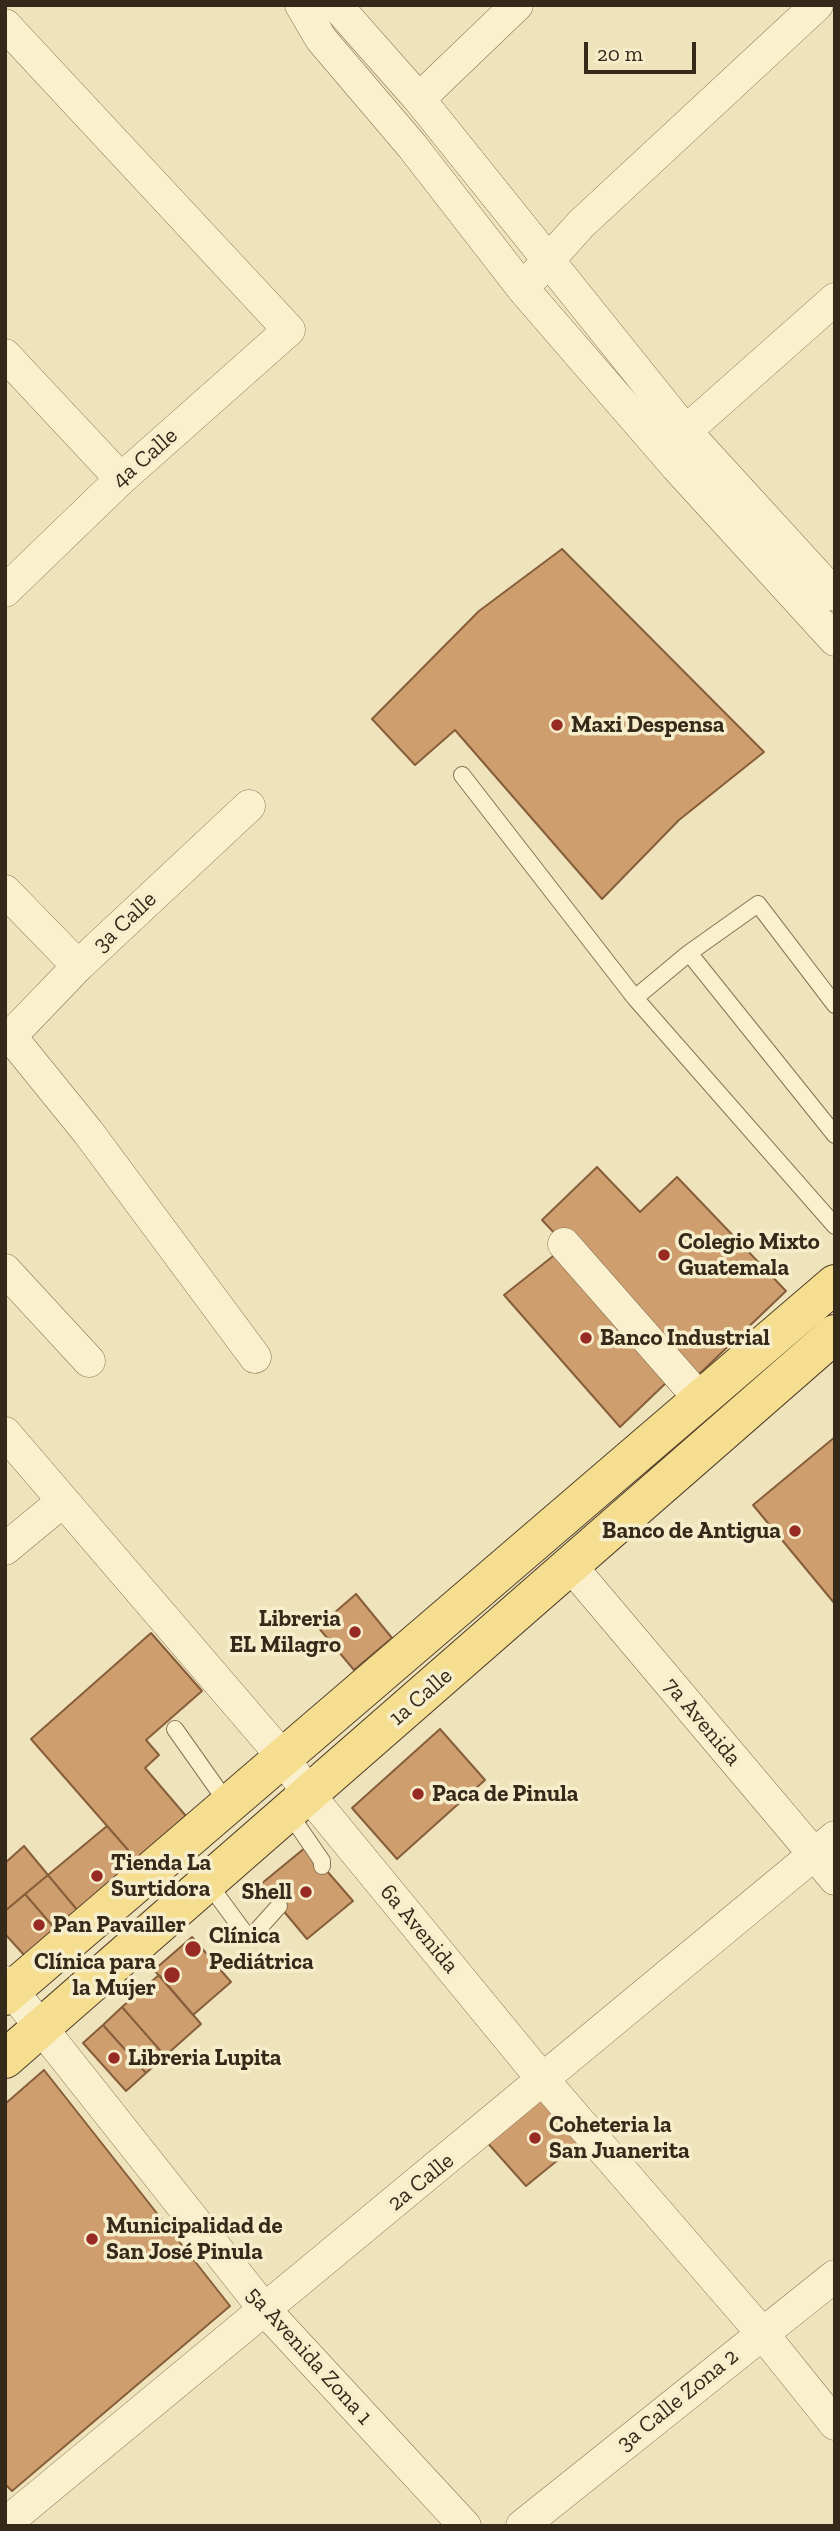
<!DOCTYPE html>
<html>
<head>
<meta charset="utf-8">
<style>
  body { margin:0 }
  #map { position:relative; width:840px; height:2531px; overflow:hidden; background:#efe3bb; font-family:"Zilla Slab",serif }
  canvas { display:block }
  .frame { position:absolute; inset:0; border:7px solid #35291a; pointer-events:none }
  .scale { position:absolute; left:584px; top:42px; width:112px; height:32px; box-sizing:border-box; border:4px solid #35291a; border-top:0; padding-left:9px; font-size:21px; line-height:24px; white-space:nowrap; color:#35291a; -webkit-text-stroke:5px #f6edcb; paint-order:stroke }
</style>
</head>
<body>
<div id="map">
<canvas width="840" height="2531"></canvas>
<div class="frame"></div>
<div class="scale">20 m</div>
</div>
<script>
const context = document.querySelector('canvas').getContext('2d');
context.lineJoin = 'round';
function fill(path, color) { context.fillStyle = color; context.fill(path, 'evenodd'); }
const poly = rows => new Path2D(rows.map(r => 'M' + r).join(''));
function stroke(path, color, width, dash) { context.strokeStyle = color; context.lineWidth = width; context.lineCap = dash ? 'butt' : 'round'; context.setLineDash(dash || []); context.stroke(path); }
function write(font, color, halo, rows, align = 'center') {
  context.font = font + ' "Zilla Slab",serif'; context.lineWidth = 7; context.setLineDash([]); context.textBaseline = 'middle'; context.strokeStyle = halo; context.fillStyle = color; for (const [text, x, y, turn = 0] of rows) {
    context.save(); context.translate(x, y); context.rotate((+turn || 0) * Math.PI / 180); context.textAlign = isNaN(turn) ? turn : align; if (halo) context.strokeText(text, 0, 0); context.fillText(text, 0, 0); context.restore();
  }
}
const building = poly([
  [562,549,764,752,679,820,602,899,455,730,415,765,372,719,479,611,562,549],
  [597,1167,640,1212,677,1177,786,1291,693,1380,542,1220,597,1167],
  [557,1253,669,1380,620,1427,504,1295,557,1253],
  [835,1437,835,1604,753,1505,835,1437],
  [356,1594,392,1638,354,1670,318,1627,356,1594],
  [151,1633,202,1691,146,1740,159,1755,145,1768,186,1816,136,1859,31,1739,151,1633],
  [440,1729,485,1780,397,1859,352,1808,440,1729],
  [107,1826,136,1859,78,1911,48,1875,107,1826],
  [24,1846,48,1875,5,1911,5,1863,24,1846],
  [306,1847,353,1901,307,1939,261,1884,306,1847],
  [48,1875,78,1911,56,1930,25,1894,48,1875],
  [25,1894,56,1930,25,1956,5,1934,5,1911,25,1894],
  [192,1937,231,1982,193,2015,154,1970,192,1937],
  [159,1975,201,2024,165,2056,122,2007,159,1975],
  [122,2007,165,2056,146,2073,103,2025,122,2007],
  [103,2025,146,2073,126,2091,83,2043,103,2025],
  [44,2070,230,2306,12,2491,5,2484,5,2104,44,2070],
  [543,2090,586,2137,526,2186,485,2140,543,2090]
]);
fill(building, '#cf9e6f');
stroke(building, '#865e3a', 2);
const lane = poly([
  [462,775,635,998,835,1226],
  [689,953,835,1135],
  [635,998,689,953,758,904,835,1005],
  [175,1729,228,1804],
  [289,1813,322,1861,322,1866],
  [208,1883,247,1936,252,1936,279,1906]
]);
const street = poly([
  [301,5,321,39,412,146,523,289,677,467,835,640],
  [336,5,419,99,687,433,835,595],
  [5,25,289,330,121,479,5,591],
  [419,99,517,5],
  [535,275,581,224,817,5],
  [5,355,121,479],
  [669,446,835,299],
  [5,891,78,966],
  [11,1037,88,1132,255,1357],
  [5,1042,78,966,249,806],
  [564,1244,700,1399],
  [5,1270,89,1361],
  [5,1433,283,1757,309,1795,544,2081,762,2333,835,2424],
  [5,1549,63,1501],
  [570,1565,835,1879],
  [5,1982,265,2310,465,2526],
  [5,2524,835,1837],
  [522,2526,835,2276]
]);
const primary = poly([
  [5,1996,835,1284],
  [5,2059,835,1334]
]);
stroke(lane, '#867355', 18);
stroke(street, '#867355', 33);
stroke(primary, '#53402a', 40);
stroke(lane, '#faf0ce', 16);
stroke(street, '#faf0ce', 32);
stroke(primary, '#f5de90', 38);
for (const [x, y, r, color] of [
  [557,725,7,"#972b23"],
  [664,1255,7,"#972b23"],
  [586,1338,7,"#972b23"],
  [795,1531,7,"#972b23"],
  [355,1632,7,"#972b23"],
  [418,1794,7,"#972b23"],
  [97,1876,7,"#972b23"],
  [306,1892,7,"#972b23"],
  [39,1925,7,"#972b23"],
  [193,1949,9,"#972b23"],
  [172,1975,9,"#972b23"],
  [114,2058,7,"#972b23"],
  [535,2138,7,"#972b23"],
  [92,2239,7,"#972b23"]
]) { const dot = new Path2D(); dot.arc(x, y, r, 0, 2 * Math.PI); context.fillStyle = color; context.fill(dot); stroke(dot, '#f6edcb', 2.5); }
write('23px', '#35291a', '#f6edcb', [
  ["4a Calle",145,458,-41],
  ["3a Calle",125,922,-43],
  ["1a Calle",421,1697,-41],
  ["7a Avenida",702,1722,50],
  ["6a Avenida",419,1929,50],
  ["2a Calle",421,2182,-39],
  ["5a Avenida Zona 1",309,2356,48],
  ["3a Calle Zona 2",678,2400,-39]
]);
write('bold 23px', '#35291a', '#f6edcb', [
  ["Maxi Despensa",571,725],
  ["Colegio Mixto",678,1242],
  ["Guatemala",678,1268],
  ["Banco Industrial",600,1338],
  ["Banco de Antigua",781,1531,"right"],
  ["Libreria",341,1619,"right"],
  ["EL Milagro",341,1645,"right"],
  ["Paca de Pinula",432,1794],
  ["Tienda La",111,1863],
  ["Surtidora",111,1889],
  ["Shell",292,1892,"right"],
  ["Pan Pavailler",53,1925],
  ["Clínica",209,1936],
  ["Pediátrica",209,1962],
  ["Clínica para",156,1962,"right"],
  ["la Mujer",156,1988,"right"],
  ["Libreria Lupita",128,2058],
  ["Coheteria la",549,2125],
  ["San Juanerita",549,2151],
  ["Municipalidad de",106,2226],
  ["San José Pinula",106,2252]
], 'left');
</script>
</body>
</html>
